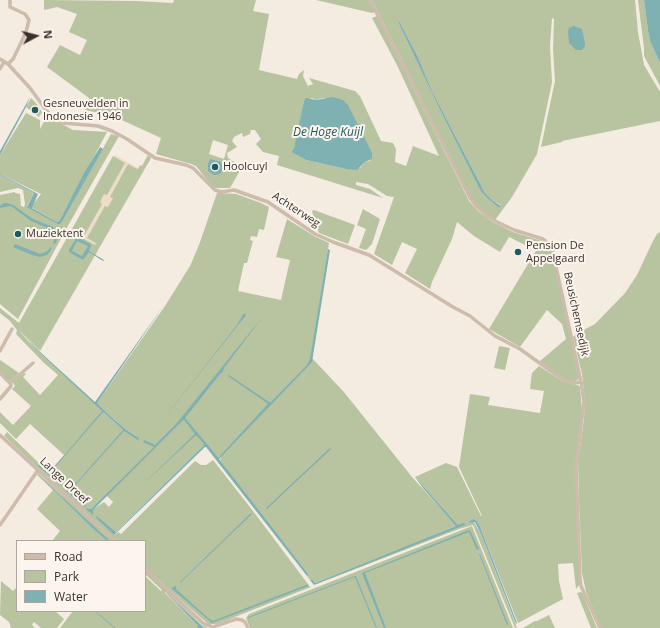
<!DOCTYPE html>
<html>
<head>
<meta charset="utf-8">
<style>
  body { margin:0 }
  #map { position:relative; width:660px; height:628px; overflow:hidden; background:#f4ebe1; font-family:"Open Sans",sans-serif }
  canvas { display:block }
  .legend { position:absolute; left:16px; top:540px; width:130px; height:72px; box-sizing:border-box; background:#fbf5ee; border:1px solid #aea6a0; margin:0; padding:5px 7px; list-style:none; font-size:12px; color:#3b302b }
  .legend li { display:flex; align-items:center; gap:8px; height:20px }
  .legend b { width:20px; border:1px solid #aea6a0 }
  .north { position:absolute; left:16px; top:16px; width:40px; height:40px; -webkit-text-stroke:3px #fbf5ee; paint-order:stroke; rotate:83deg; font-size:11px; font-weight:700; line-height:16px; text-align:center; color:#3b302b }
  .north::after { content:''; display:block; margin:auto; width:14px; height:18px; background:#3b302b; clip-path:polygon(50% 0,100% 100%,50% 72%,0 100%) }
</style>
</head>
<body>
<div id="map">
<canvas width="660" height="628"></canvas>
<ul class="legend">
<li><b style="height:5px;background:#cdbbac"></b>Road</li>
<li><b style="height:11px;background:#b8c4a0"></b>Park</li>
<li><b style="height:11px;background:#7fb0b2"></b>Water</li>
</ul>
<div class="north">N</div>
</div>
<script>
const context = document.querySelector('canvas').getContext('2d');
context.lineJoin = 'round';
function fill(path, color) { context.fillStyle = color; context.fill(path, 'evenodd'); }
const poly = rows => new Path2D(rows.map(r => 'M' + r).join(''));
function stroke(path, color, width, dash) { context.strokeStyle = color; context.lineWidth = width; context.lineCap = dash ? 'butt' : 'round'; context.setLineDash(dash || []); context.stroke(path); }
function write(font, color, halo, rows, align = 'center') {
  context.font = font + ' "Open Sans",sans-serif'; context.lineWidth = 4; context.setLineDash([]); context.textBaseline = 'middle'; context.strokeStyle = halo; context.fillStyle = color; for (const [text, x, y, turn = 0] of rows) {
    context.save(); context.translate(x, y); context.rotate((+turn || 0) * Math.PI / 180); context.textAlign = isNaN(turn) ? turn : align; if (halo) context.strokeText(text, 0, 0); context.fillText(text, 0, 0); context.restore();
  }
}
fill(poly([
  [44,0,136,1,173,3,174,0,256,0,253,11,269,14,259,70,297,79,299,74,304,70,303,76,308,86,313,84,309,78,355,91,360,96,381,141,393,143,396,149,395,162,406,166,413,146,439,156,397,65,372,18,377,16,469,201,478,211,493,222,513,232,542,241,546,244,551,249,579,379,573,382,562,378,540,361,566,339,562,324,547,310,520,347,489,329,537,249,529,244,525,245,509,237,500,252,474,236,457,222,452,239,432,282,430,289,405,273,417,249,402,242,392,265,374,254,394,197,387,196,368,184,356,182,356,185,370,189,383,198,277,165,279,156,263,152,256,144,261,139,255,130,251,130,250,134,243,137,242,133,234,137,232,141,237,147,227,153,228,158,242,167,230,188,216,188,212,186,196,166,191,164,156,154,161,138,113,116,85,110,89,98,47,67,60,45,80,55,87,40,69,32,77,14,57,7,44,10],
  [312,98,317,100,323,98,345,102,350,110,370,150,372,156,370,161,365,162,360,168,346,169,306,160,291,152,294,148,298,133,304,101],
  [213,140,228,145,224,159,209,154],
  [316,0,369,0,375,12,372,13],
  [372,0,635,0,638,32,644,65,660,92,660,121,562,141,562,142,541,147,555,81,553,49,554,19,552,18,550,46,552,82,537,154,512,197,495,220,486,214,473,202],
  [399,21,418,57,432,91,485,193,492,200,501,205,499,208,486,197,480,190,440,110,398,22],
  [638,0,644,0,648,31,650,41,660,63,660,86,644,56,644,48],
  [31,98,36,103,42,112,39,117,26,107],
  [26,113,40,120,40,129,47,116,73,130,107,132,60,220,57,222,31,207,41,194,0,174,0,155],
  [111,134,119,136,65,231,18,319,0,304,0,195,15,192,15,193,20,194,21,206,24,207,25,204,23,190,18,188,0,192,0,175,34,193,27,206,59,225,62,222],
  [148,155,151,158,40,351,18,329,28,341,96,404,105,414,124,431,138,437,124,428,109,415,97,403,165,306,190,266,199,245,217,193,236,194,261,203,269,207,264,230,259,229,257,237,251,236,250,240,253,241,247,263,244,263,238,291,281,300,290,260,276,257,287,219,314,236,329,243,311,357,343,391,412,477,457,526,315,583,312,579,310,580,307,576,309,575,236,483,220,460,221,457,217,456,205,444,116,532,98,517,96,518,115,535,118,532,121,534,195,461,201,465,206,465,213,460,253,511,308,584,226,617,309,586,311,587,217,624,208,624,145,568,145,541,116,541,4,436,7,432,48,472,49,472,64,455,30,424,16,439,0,423,0,412,13,425,31,406,12,389,15,386,13,382,24,373,26,374,23,377,40,395,58,375,44,363,16,334,17,330,10,321,0,313,0,308,19,323,113,156,138,169,140,165,142,166],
  [106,495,113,502,109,507,104,502,92,510,93,514,87,508,91,509],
  [363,209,380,219,372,244,366,250,359,248,366,229,357,225],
  [314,210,355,225,348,244,319,233,313,215,312,211],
  [660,232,660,628,601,628,586,592,582,573,579,502,578,461,584,419,585,400,582,374,573,337,576,334,595,324,625,293,637,275,653,241,657,234],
  [499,346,510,348,505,370,494,368],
  [0,360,19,373,10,381,0,372],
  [539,366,562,381,578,385,580,387,582,410,577,448,580,584,576,589,573,563,558,564,559,581,563,599,518,623,479,524,476,520,473,519,469,521,471,523,474,522,481,534,517,628,515,628,473,525,459,529,314,585,458,525,415,477,446,463,457,467,481,516,482,516,459,467,470,394,490,397,488,405,540,413,544,391,530,389,532,373],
  [38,473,114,541,108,541,37,475],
  [53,490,92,528,107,541,52,541,60,531,37,509],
  [472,526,513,628,250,628,246,618,249,614],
  [145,570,203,626,208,628,204,628,165,592,165,593,198,626,197,628,60,628,73,611,145,611,145,576,161,591,162,590,145,574],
  [1,581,13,591,17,587,17,611,55,611,64,619,57,628,41,628,34,622,32,625,35,628,11,628,9,622,0,615],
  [581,592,583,594,597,628,591,628,577,593],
  [549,615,555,628,523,628,535,621,537,621]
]), '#b8c4a0');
fill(poly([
  [115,155,138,168,138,169,128,164,110,197,113,198,108,207,105,206,87,238,96,243,95,245,70,231,71,229,84,236,102,204,100,202,104,194,107,195,125,163,115,157]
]), '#ecdcc8');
fill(poly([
  [644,0,660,0,660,63,650,41,648,31],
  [399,21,418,57,432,91,485,193,492,200,501,206,499,208,486,197,480,190,440,110,398,22],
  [574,26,582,29,585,43,585,46,582,50,576,50,569,43,568,31,569,28],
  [30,97,26,107,0,155,0,151],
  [332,97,343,100,348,105,372,153,372,159,365,162,357,170,346,169,306,160,291,152,294,148,304,101,306,98,317,100],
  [100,147,103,149,62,222,59,225,27,207,34,193,0,175,0,174,38,194,32,208,57,222,60,220,84,173],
  [210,159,221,162,223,169,220,174,214,175,208,171,208,164],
  [4,203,7,203,13,205,33,219,53,227,57,235,57,240,55,244,53,243,56,235,55,231,31,221,11,206,0,208,0,206],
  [77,237,90,244,91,246,89,251,104,260,103,261,89,252,83,260,69,252,69,250],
  [77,241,88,246,82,256,72,251],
  [15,244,40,254,46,252,51,247,51,250,47,255,40,257,32,255,13,247],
  [328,249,330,250,312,362,219,459,309,575,307,576,206,447,205,447,114,535,96,518,97,516,116,532,203,446,204,444,197,436,195,436,140,487,195,434,184,420,183,420,93,510,93,515,86,509,87,508,91,509,154,447,143,442,144,440,155,445,176,424,264,315,224,368,223,372,220,374,185,418,217,456,219,457,267,405,267,403,228,376,229,375,269,402,271,402,307,365,310,359],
  [164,305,97,403,109,415,124,428,139,438,138,440,124,431,70,491,86,505,85,507,66,491,68,490,69,491,123,430,103,412,51,472,51,475,66,489,38,466,40,465,48,472,50,472,102,411,39,352,18,329,40,352,95,402],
  [244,313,246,315,238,325,151,435,237,325],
  [330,448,331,449,267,509,266,508],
  [415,477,458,525,464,523,465,525,314,585,310,580,312,579,315,583,456,526,423,488],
  [41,478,110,541,107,541,92,528],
  [251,513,252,514,180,583,180,582],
  [473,519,476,520,479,524,517,623,516,624,481,534,475,522,470,523,469,521],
  [469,530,471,532,479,549,477,550,469,532,365,573,386,628,384,628,362,573],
  [479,554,480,554,508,624,507,625],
  [355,576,356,576,377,628,376,628,355,577,251,617,248,618,251,628,248,619,248,617],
  [308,584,309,586,212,623,171,588,176,586,176,589,208,618,213,621],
  [165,592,204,628,197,628,198,626]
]), '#7fb0b2');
stroke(poly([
  [95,611,115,628]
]), '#7fb0b2', 1);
stroke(poly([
  [370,0,470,198,476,206,486,215,497,222,514,230,543,239,549,244,553,253,581,382,584,402,576,466,580,579,581,586,600,628],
  [0,59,8,64,30,88,46,110,54,118,63,123,98,126,112,131,127,139,155,158,186,165,193,168,215,190,221,192,234,190,268,202,315,234,333,242,369,255,453,307,470,316,495,336,520,349,562,379,571,383,581,382],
  [8,64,13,59,18,49,26,32,29,20,25,14,10,7,10,0],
  [0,69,4,62],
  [0,351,12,329],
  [0,373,11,384,11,386,0,399],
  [10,383,33,363],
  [0,435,115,541],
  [0,525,38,470],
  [145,569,204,624,213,627,236,619,242,620,245,622,248,628]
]), '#cdbbac', 3.5);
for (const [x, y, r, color] of [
  [35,110,4,"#1f5a5e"],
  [215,167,4,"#1f5a5e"],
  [18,234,4,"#1f5a5e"],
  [518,252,4,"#1f5a5e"]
]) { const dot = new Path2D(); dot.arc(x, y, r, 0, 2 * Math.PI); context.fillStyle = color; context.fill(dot); stroke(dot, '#fbf5ee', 1.5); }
write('11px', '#3b302b', '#fbf5ee', [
  ["Gesneuvelden in",43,104],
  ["Indonesie 1946",43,117],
  ["Hoolcuyl",223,167],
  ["Muziektent",26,234],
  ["Pension De",526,246],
  ["Appelgaard",526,259]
], 'left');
write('11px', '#3b302b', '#fbf5ee', [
  ["Achterweg",296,210,33],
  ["Beusichemsedijk",576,314,78],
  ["Lange Dreef",64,481,43]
]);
write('italic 12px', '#1f5a5e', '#fbf5ee', [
  ["De Hoge Kuijl",328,133]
]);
</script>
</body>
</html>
